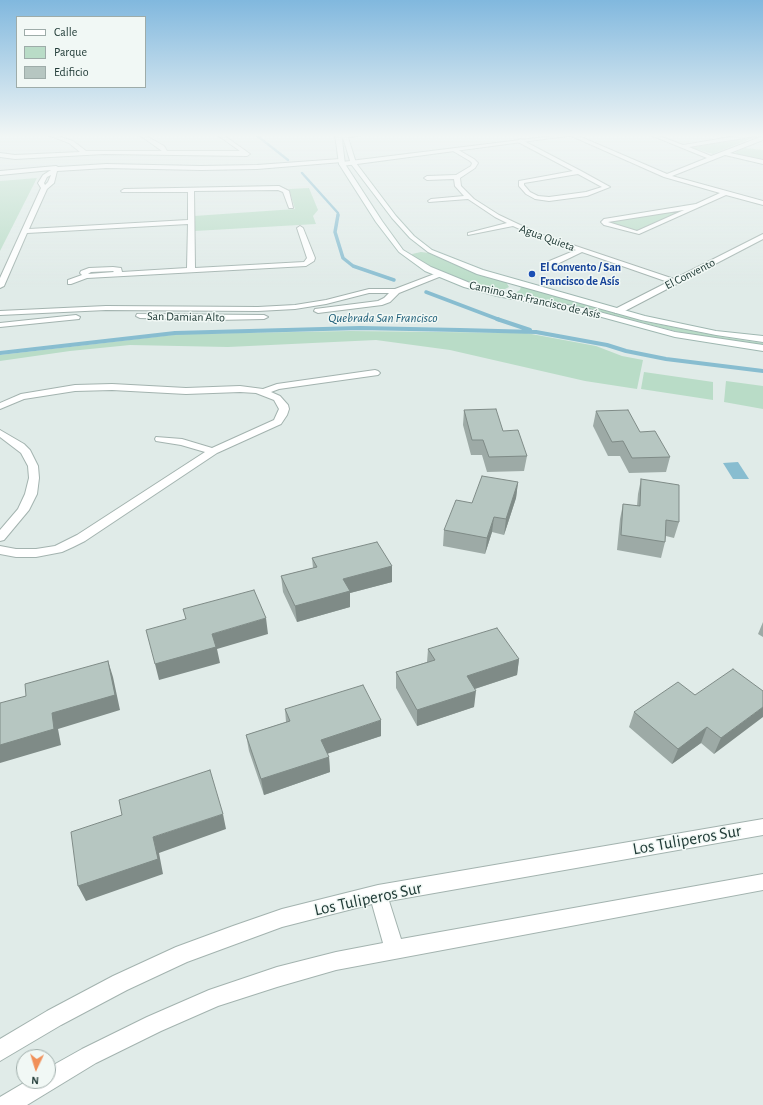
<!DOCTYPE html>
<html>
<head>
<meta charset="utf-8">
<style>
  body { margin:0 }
  #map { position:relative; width:763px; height:1105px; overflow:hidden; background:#e0ebe8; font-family:"Alegreya Sans",sans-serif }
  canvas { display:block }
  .legend { position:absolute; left:16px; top:16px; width:130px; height:72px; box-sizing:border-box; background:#f1f8f5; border:1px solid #9eaca9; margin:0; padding:5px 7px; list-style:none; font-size:12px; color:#213b37 }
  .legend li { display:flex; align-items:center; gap:8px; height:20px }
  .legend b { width:20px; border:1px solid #9eaca9 }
  .north { position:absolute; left:16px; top:1049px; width:40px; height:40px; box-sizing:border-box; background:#f1f8f5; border:1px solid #9eaca9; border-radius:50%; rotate:184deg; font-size:11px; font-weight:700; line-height:16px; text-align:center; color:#213b37 }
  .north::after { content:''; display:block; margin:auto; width:14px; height:18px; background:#f19059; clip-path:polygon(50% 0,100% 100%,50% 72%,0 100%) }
</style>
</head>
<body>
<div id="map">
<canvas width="763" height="1105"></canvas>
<ul class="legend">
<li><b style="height:5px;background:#fff"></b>Calle</li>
<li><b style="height:11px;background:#b9dcc7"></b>Parque</li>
<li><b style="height:11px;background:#b6c6c1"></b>Edificio</li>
</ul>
<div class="north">N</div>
</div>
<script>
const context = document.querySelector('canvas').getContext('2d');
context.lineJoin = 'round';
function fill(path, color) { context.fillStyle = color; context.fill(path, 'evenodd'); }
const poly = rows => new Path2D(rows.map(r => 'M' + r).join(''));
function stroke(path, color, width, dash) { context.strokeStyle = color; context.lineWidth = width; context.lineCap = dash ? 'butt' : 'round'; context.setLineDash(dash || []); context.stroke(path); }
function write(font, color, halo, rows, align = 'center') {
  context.font = font + ' "Alegreya Sans",sans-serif'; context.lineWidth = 3; context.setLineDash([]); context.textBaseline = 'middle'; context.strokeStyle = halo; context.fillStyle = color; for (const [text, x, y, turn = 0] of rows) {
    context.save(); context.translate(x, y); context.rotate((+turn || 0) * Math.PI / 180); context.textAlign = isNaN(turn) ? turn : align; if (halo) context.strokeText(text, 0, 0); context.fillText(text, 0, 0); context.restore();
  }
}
fill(poly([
  [562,134,566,134,360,159],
  [755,137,713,154,692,148,694,147],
  [745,148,763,150,763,160,738,155,735,152],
  [37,178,0,251,0,181],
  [309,188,318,210,313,216,316,224,195,231,194,216,295,209,289,189],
  [676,211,679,212,639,230,631,230,613,224,611,222,613,221],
  [421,252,429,253,467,270,506,282,509,287,505,289,496,290,450,276,429,267,413,257,412,254],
  [521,286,642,321,723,337,763,343,763,345,715,339,675,331,582,307,514,294,513,294,520,290],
  [350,331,526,333,596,346,622,356,643,360,637,389,585,381,450,350,376,340,228,347,130,345,70,351,0,361,0,355,181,334],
  [644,372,713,382,713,400,641,389],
  [726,381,763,386,763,409,724,402]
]), '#b9dcc7');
fill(poly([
  [738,462,749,479,733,479,723,463]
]), '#88bdd0');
stroke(poly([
  [255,134,288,160],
  [302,173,338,213,338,216]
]), '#88bdd0', 2.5);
stroke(poly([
  [338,215,335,232,343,258,353,266,394,280],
  [426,292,500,320]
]), '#88bdd0', 3.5);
stroke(poly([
  [497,319,530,330],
  [0,353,175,333,360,328,460,330,536,332,607,345,626,351,666,359,763,371]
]), '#88bdd0', 4);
const minor = poly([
  [45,134,51,134,73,141,86,151,162,151,138,134,143,134,164,146,167,151,240,151,216,134,222,134,250,154,247,156,104,154,15,159,0,157,0,153,15,155,80,152,69,143,45,134],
  [354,134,368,134,338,139,335,137,354,134],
  [567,134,574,134,667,174,707,158,648,134,654,134,683,145,749,134,758,134,756,136,689,147,711,156,763,136,763,140,730,153,763,160,763,164,725,155,672,176,763,201,763,205,726,195,639,234,604,225,601,222,604,219,696,204,720,193,664,177,567,134],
  [684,210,637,231,608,222,684,210],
  [520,139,581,171,610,187,587,196,549,201,535,199,526,194,519,186,519,181,573,171,518,142,517,141,520,139],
  [578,174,602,187,586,192,549,197,538,196,530,192,524,185,524,183,578,174],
  [455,148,474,159,478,163,475,168,460,178,461,186,474,199,499,215,537,233,674,279,761,235,763,234,763,239,621,313,615,313,615,309,668,282,582,252,553,266,547,266,547,262,576,250,533,235,513,226,468,235,468,233,507,223,495,217,468,199,429,202,428,201,431,199,464,196,455,186,454,179,427,180,424,178,427,176,456,175,471,166,472,163,470,161,453,151,453,149,455,148],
  [340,159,342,160,342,162,257,169,201,170,106,168,57,171,54,183,47,189,29,229,188,220,188,192,122,192,121,191,124,189,279,186,289,191,293,208,289,208,283,192,278,190,194,191,195,268,304,262,307,258,297,228,300,226,303,228,315,258,314,261,306,266,87,278,71,284,68,284,68,280,82,275,80,273,81,271,89,268,113,267,121,268,122,272,187,268,188,224,27,233,4,286,0,288,0,278,41,188,38,183,43,175,51,170,0,175,0,171,56,166,58,167,106,164,201,166,257,165,340,159],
  [51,175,48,182,45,185,44,183,47,177,51,175],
  [113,271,114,272,88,274,91,272,113,271],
  [437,273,440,273,444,275,399,293,390,302,382,305,318,313,314,311,315,309,378,301,384,298,389,293,369,293,326,304,295,309,258,311,106,310,0,315,0,311,106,306,258,307,295,305,326,300,369,289,395,289,437,273],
  [137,314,264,315,268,317,264,319,216,320,140,318,136,316,137,314],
  [76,315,80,317,79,319,0,327,0,323,76,315],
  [375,370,378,371,380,373,378,375,314,384,279,389,271,392,280,396,288,405,289,409,287,415,281,424,217,453,85,541,73,547,62,552,36,557,16,557,0,554,0,546,16,549,36,549,55,546,77,535,205,452,181,445,156,441,155,439,156,437,182,439,212,448,274,420,279,409,274,400,256,393,240,392,186,394,112,390,75,391,24,399,0,409,0,403,21,394,75,385,112,384,186,388,240,386,263,389,277,384,375,370],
  [0,430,24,444,30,450,38,466,39,478,37,494,29,510,4,540,0,541,0,530,18,509,25,494,29,478,28,466,21,453,0,437,0,430],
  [763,819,763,835,389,901,401,939,763,874,763,890,336,970,277,987,218,1006,161,1031,96,1063,27,1105,0,1105,0,1097,27,1081,48,1081,48,1068,82,1049,147,1017,209,990,277,967,336,952,383,943,372,904,282,927,187,962,127,990,61,1025,0,1061,0,1039,47,1011,113,976,176,947,233,926,282,909,378,885,763,819]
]);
const tertiary = poly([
  [569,134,582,134,342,166,339,164,342,162,569,134]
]);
const secondary = poly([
  [335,134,339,134,342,140,345,164,382,221,403,250,431,267,470,283,498,292,588,309,675,332,763,345,763,351,675,337,587,313,497,296,464,287,425,271,399,252,376,222,339,164,335,134],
  [342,134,347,134,356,163,396,216,414,236,432,250,483,270,645,316,716,331,763,336,763,342,716,335,641,320,477,274,428,252,410,238,392,218,351,164,342,134]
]);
stroke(minor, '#a3b3af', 2);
stroke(tertiary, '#a3b3af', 2);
stroke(secondary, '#9fb7b1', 2);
fill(minor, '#fff');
fill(tertiary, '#fff');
fill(secondary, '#fff');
fill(poly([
  [464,410,503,431,527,456,524,471,487,472,482,455,471,455,463,425],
  [596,411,640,432,670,457,666,472,629,473,620,456,608,456,593,426],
  [641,479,679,522,674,538,666,536,665,542,661,558,617,550,620,519,623,504,637,506,638,494],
  [518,482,516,498,504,535,492,532,485,554,443,546,444,530,472,503],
  [312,558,392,566,392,582,350,593,350,607,297,622,283,592,281,576,313,568],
  [763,622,763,637,758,634],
  [428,649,519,659,517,675,475,689,474,707,417,726,396,688,396,672,427,662],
  [763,691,714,754,701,743,672,764,629,727,634,712,695,695],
  [285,709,381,736,327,754,329,757,330,772,264,795,249,751,246,735,286,722]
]), '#9daaa6');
fill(poly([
  [286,134,308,134,286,136],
  [518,482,516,498,504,535,506,519],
  [494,517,492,532,485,554,487,538],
  [392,566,392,582,350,593,350,607,297,622,295,606,343,579],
  [266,618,268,634,217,649,220,663,159,680,155,664,212,634],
  [519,659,517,675,465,692,467,676],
  [108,661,113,677,120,710,58,729,61,745,0,763,0,745,52,713],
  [476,691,474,707,417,726,417,710],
  [763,707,763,717,714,754,721,738],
  [381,720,381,736,323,755,321,740],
  [707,727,701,743,672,764,678,749],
  [329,757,330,772,264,795,261,779],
  [223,814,226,829,159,853,163,874,86,901,78,886,153,837]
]), '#7f8b87');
const building = poly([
  [496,409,503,431,518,430,527,456,489,457,483,440,472,440,464,410,496,409],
  [628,410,640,432,655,431,670,457,632,458,623,441,612,442,596,411,628,410],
  [482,476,518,482,506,519,494,517,487,538,444,530,456,500,472,503,482,476],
  [641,479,679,485,679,522,666,520,665,542,621,535,623,504,640,506,641,479],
  [377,542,392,566,343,579,350,591,295,606,281,576,317,567,312,558,377,542],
  [254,590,266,618,212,634,216,647,155,664,146,630,186,619,183,609,254,590],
  [497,628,519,659,467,676,476,691,417,710,396,672,435,660,428,649,497,628],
  [108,661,115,695,52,713,54,729,0,745,0,703,26,696,25,684,108,661],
  [733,669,763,691,763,707,721,738,707,727,678,749,634,712,678,682,695,695,733,669],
  [363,685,381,720,321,740,329,757,261,779,246,735,290,721,285,709,363,685],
  [210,770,223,814,153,837,158,859,78,886,71,832,122,815,119,800,210,770]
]);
fill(building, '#b6c6c1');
stroke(building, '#7f8b87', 1);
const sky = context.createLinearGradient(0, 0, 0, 288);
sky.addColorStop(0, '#81b8de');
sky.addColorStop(0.47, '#f1f6f5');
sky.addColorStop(1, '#f1f6f500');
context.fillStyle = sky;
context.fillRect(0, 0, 763, 288);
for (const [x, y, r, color] of [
  [532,274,4,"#1a4fb4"]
]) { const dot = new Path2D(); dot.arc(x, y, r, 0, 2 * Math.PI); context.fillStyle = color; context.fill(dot); stroke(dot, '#f1f8f5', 1.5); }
write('12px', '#213b37', '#f1f8f5', [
  ["Agua Quieta",547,238,20],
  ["El Convento",690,274,-27],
  ["Camino San Francisco de Asís",535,300,13],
  ["San Damian Alto",186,317,1]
]);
write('bold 12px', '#164399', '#f1f8f5', [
  ["El Convento / San",540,267],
  ["Francisco de Asís",540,281]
], 'left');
write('italic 13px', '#1c5d77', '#f1f8f5', [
  ["Quebrada San Francisco",383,318]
]);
write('17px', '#213b37', '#f1f8f5', [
  ["Los Tuliperos Sur",687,840,-10],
  ["Los Tuliperos Sur",368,899,-12]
]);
</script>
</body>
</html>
